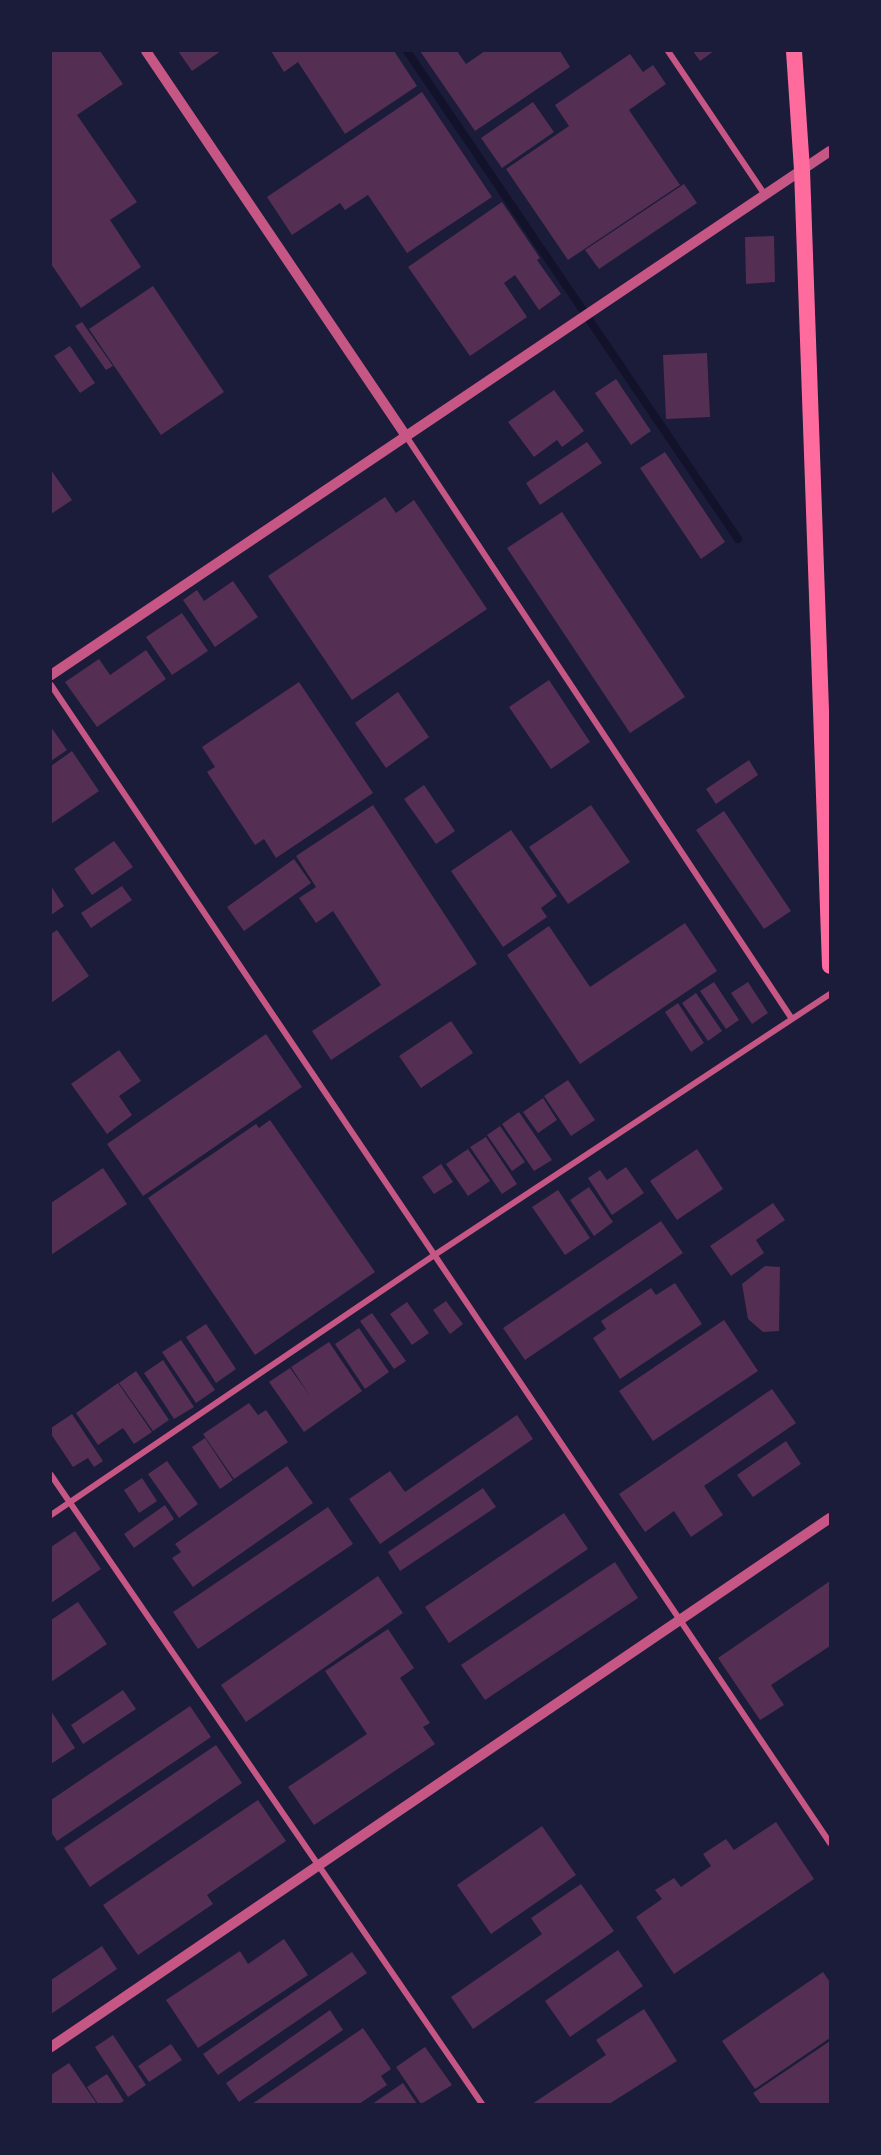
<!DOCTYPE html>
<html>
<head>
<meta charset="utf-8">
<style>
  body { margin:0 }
  #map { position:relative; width:881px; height:2155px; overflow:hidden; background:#1b1b3a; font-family:"Asap Condensed",sans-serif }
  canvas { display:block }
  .frame { position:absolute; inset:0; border:52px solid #1b1b3a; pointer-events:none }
</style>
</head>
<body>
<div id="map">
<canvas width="881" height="2155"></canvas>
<div class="frame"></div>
</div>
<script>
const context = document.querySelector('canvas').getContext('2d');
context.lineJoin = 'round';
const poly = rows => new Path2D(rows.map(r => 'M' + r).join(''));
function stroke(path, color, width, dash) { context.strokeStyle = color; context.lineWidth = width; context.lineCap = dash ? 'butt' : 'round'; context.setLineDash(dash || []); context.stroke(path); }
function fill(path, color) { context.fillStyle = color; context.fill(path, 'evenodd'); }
stroke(poly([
  [407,51,738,539]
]), '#12122b', 8);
fill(poly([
  [51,51,100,51,123,84,77,115,137,202,110,220,141,267,81,308,51,264],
  [178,51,221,51,192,71],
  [271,51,394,51,417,86,345,134,298,62,284,72],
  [420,51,457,51,466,64,485,51,560,51,570,67,475,131],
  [693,51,714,51,700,61],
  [630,54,643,72,653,65,666,84,629,110,680,185,568,260,506,169,569,126,555,105],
  [422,92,492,197,407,253,368,195,345,210,340,203,292,235,267,197],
  [533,102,554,132,502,168,481,138],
  [684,184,697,203,599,269,585,250],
  [502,202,540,258,537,260,561,294,539,310,515,275,504,283,527,317,470,356,408,267],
  [774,236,775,282,746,284,745,237],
  [153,286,224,392,161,435,89,329],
  [82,322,113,366,106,370,75,326],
  [70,346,95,383,80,393,54,356],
  [707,353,710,417,666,419,663,355],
  [616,379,651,431,631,445,595,393],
  [554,390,584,431,562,447,557,440,534,457,508,422],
  [587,442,602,463,540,505,526,483],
  [665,452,725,542,701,559,640,468],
  [51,470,72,500,51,514],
  [385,497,396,513,414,500,487,609,352,700,268,576],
  [562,512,685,697,630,733,507,548],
  [233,581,258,617,215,647,183,600,197,590,204,601],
  [182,613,208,651,172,675,146,637],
  [146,650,166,679,97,727,65,682,99,659,110,675],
  [549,680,590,742,551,769,509,707],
  [299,682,373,793,276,858,264,839,255,845,207,772,215,767,202,747],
  [398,692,429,737,386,768,355,723],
  [51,727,67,750,51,761],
  [72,751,99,791,51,824,51,766],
  [749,760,758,775,716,804,706,789],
  [424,785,455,831,436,844,404,799],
  [373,805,477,964,331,1060,312,1031,381,985,333,911,316,923,299,898,316,887,296,856],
  [591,805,630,862,568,904,529,847],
  [724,811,791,911,764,929,696,830],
  [511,830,557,896,541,908,547,917,503,947,451,871],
  [114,841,133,867,92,895,74,869],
  [294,859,311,883,244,931,227,907],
  [51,886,64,906,51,915],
  [122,886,132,900,91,928,81,913],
  [685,923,717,971,580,1064,507,955,549,926,590,987],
  [57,930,89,976,51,1003,51,934],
  [714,982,739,1020,726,1029,700,991],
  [748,982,768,1013,752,1024,731,993],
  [696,993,722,1031,708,1041,682,1003],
  [678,1003,704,1043,691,1052,665,1012],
  [451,1021,473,1053,421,1088,399,1056],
  [266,1034,302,1087,143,1196,107,1144],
  [119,1050,141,1081,119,1096,132,1115,107,1134,71,1084],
  [568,1080,595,1120,571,1136,544,1096],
  [543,1098,557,1120,538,1133,523,1112],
  [519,1112,552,1160,534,1171,502,1124],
  [270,1120,375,1272,255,1355,148,1198,256,1124,259,1128],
  [500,1126,525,1162,512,1171,487,1135],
  [486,1137,517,1184,502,1194,470,1147],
  [468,1149,490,1181,468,1196,446,1164],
  [697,1149,723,1189,677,1220,650,1181],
  [441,1164,453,1182,434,1194,422,1177],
  [626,1167,644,1193,612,1215,588,1178,600,1170,607,1180],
  [103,1168,127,1204,51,1255,51,1203],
  [589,1187,613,1222,594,1236,570,1200],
  [558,1190,590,1238,565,1255,532,1207],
  [773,1203,785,1220,756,1240,764,1253,731,1276,710,1246],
  [661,1221,683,1253,525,1360,503,1328],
  [765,1266,780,1267,779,1331,763,1332,748,1319,742,1284],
  [675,1283,702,1324,620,1379,593,1338,606,1329,601,1321,651,1288,656,1295],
  [446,1301,463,1324,450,1334,433,1310],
  [407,1302,429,1333,412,1345,390,1314],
  [372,1313,406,1361,394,1369,360,1321],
  [724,1320,758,1371,653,1441,619,1391],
  [206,1324,236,1369,216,1383,186,1337],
  [359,1328,389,1372,365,1389,335,1344],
  [181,1340,215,1390,196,1403,162,1352],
  [329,1342,362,1391,304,1432,269,1382,290,1368,310,1396,291,1367],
  [163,1360,194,1407,174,1419,144,1373],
  [136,1371,169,1420,153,1431,119,1383],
  [118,1383,152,1432,134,1444,123,1428,98,1445,76,1413],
  [772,1389,796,1423,704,1486,723,1515,691,1537,674,1511,645,1532,619,1494],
  [249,1403,258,1415,266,1410,288,1442,234,1479,203,1434],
  [72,1414,103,1461,94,1467,88,1458,73,1467,51,1434,51,1428],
  [517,1415,533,1439,380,1544,349,1499,390,1471,405,1492],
  [205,1438,233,1480,220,1489,192,1447],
  [786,1441,801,1464,753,1497,737,1475],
  [167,1461,198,1504,179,1518,148,1474],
  [287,1466,313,1503,193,1587,172,1558,181,1552,175,1544],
  [142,1478,157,1501,139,1513,124,1490],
  [483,1488,496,1507,400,1571,388,1552],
  [165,1505,174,1519,134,1548,124,1534],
  [328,1507,353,1544,198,1649,173,1612],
  [564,1513,588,1549,449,1643,425,1607],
  [75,1531,101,1569,51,1603,51,1547],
  [615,1562,638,1598,485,1700,461,1665],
  [378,1576,403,1613,246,1722,221,1685],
  [830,1581,830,1646,771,1685,784,1705,760,1720,718,1658],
  [78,1602,107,1644,51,1682,51,1620],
  [388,1629,414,1668,400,1678,430,1723,423,1727,435,1744,314,1825,288,1787,367,1734,325,1671],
  [123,1690,136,1709,83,1744,71,1725],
  [190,1706,211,1737,57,1841,51,1832,51,1800],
  [51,1711,75,1748,51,1764],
  [216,1745,242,1783,90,1887,64,1848],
  [258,1800,286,1841,207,1895,213,1904,138,1955,103,1905],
  [776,1822,814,1879,674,1974,636,1917,662,1899,655,1890,674,1878,681,1887,711,1866,703,1854,726,1839,734,1850],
  [542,1826,576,1875,491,1934,457,1885],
  [581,1884,614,1931,473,2029,451,1997,542,1934,531,1918],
  [284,1939,308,1975,198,2048,166,2000,240,1951,248,1964],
  [102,1946,117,1969,51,2014,51,1980],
  [618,1950,643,1986,570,2037,545,2001],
  [352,1952,367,1973,218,2075,203,2054],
  [823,1972,830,1982,830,2038,755,2089,722,2041],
  [644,2009,677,2061,609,2104,532,2104,606,2055,596,2040],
  [330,2010,343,2030,239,2102,226,2083],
  [363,2028,391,2069,381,2076,387,2085,359,2104,252,2104],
  [113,2035,146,2085,128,2097,95,2047],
  [830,2041,830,2104,761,2104,753,2093],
  [171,2044,182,2060,149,2082,138,2066],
  [425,2047,452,2085,421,2104,396,2067],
  [69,2063,97,2104,51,2103,51,2075],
  [107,2074,124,2101,118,2104,98,2104,87,2087],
  [403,2083,417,2104,372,2104]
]), '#542f53');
stroke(poly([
  [668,51,765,195],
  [406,436,792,1019],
  [51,685,830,1843],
  [51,1475,482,2104],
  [51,1515,433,1256,830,994]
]), '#c65784', 6);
stroke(poly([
  [146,51,406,436],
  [51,675,830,151],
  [51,2047,830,1518]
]), '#c65784', 10);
stroke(poly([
  [794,51,802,170,830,966]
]), '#ff6b9d', 16);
</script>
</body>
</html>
